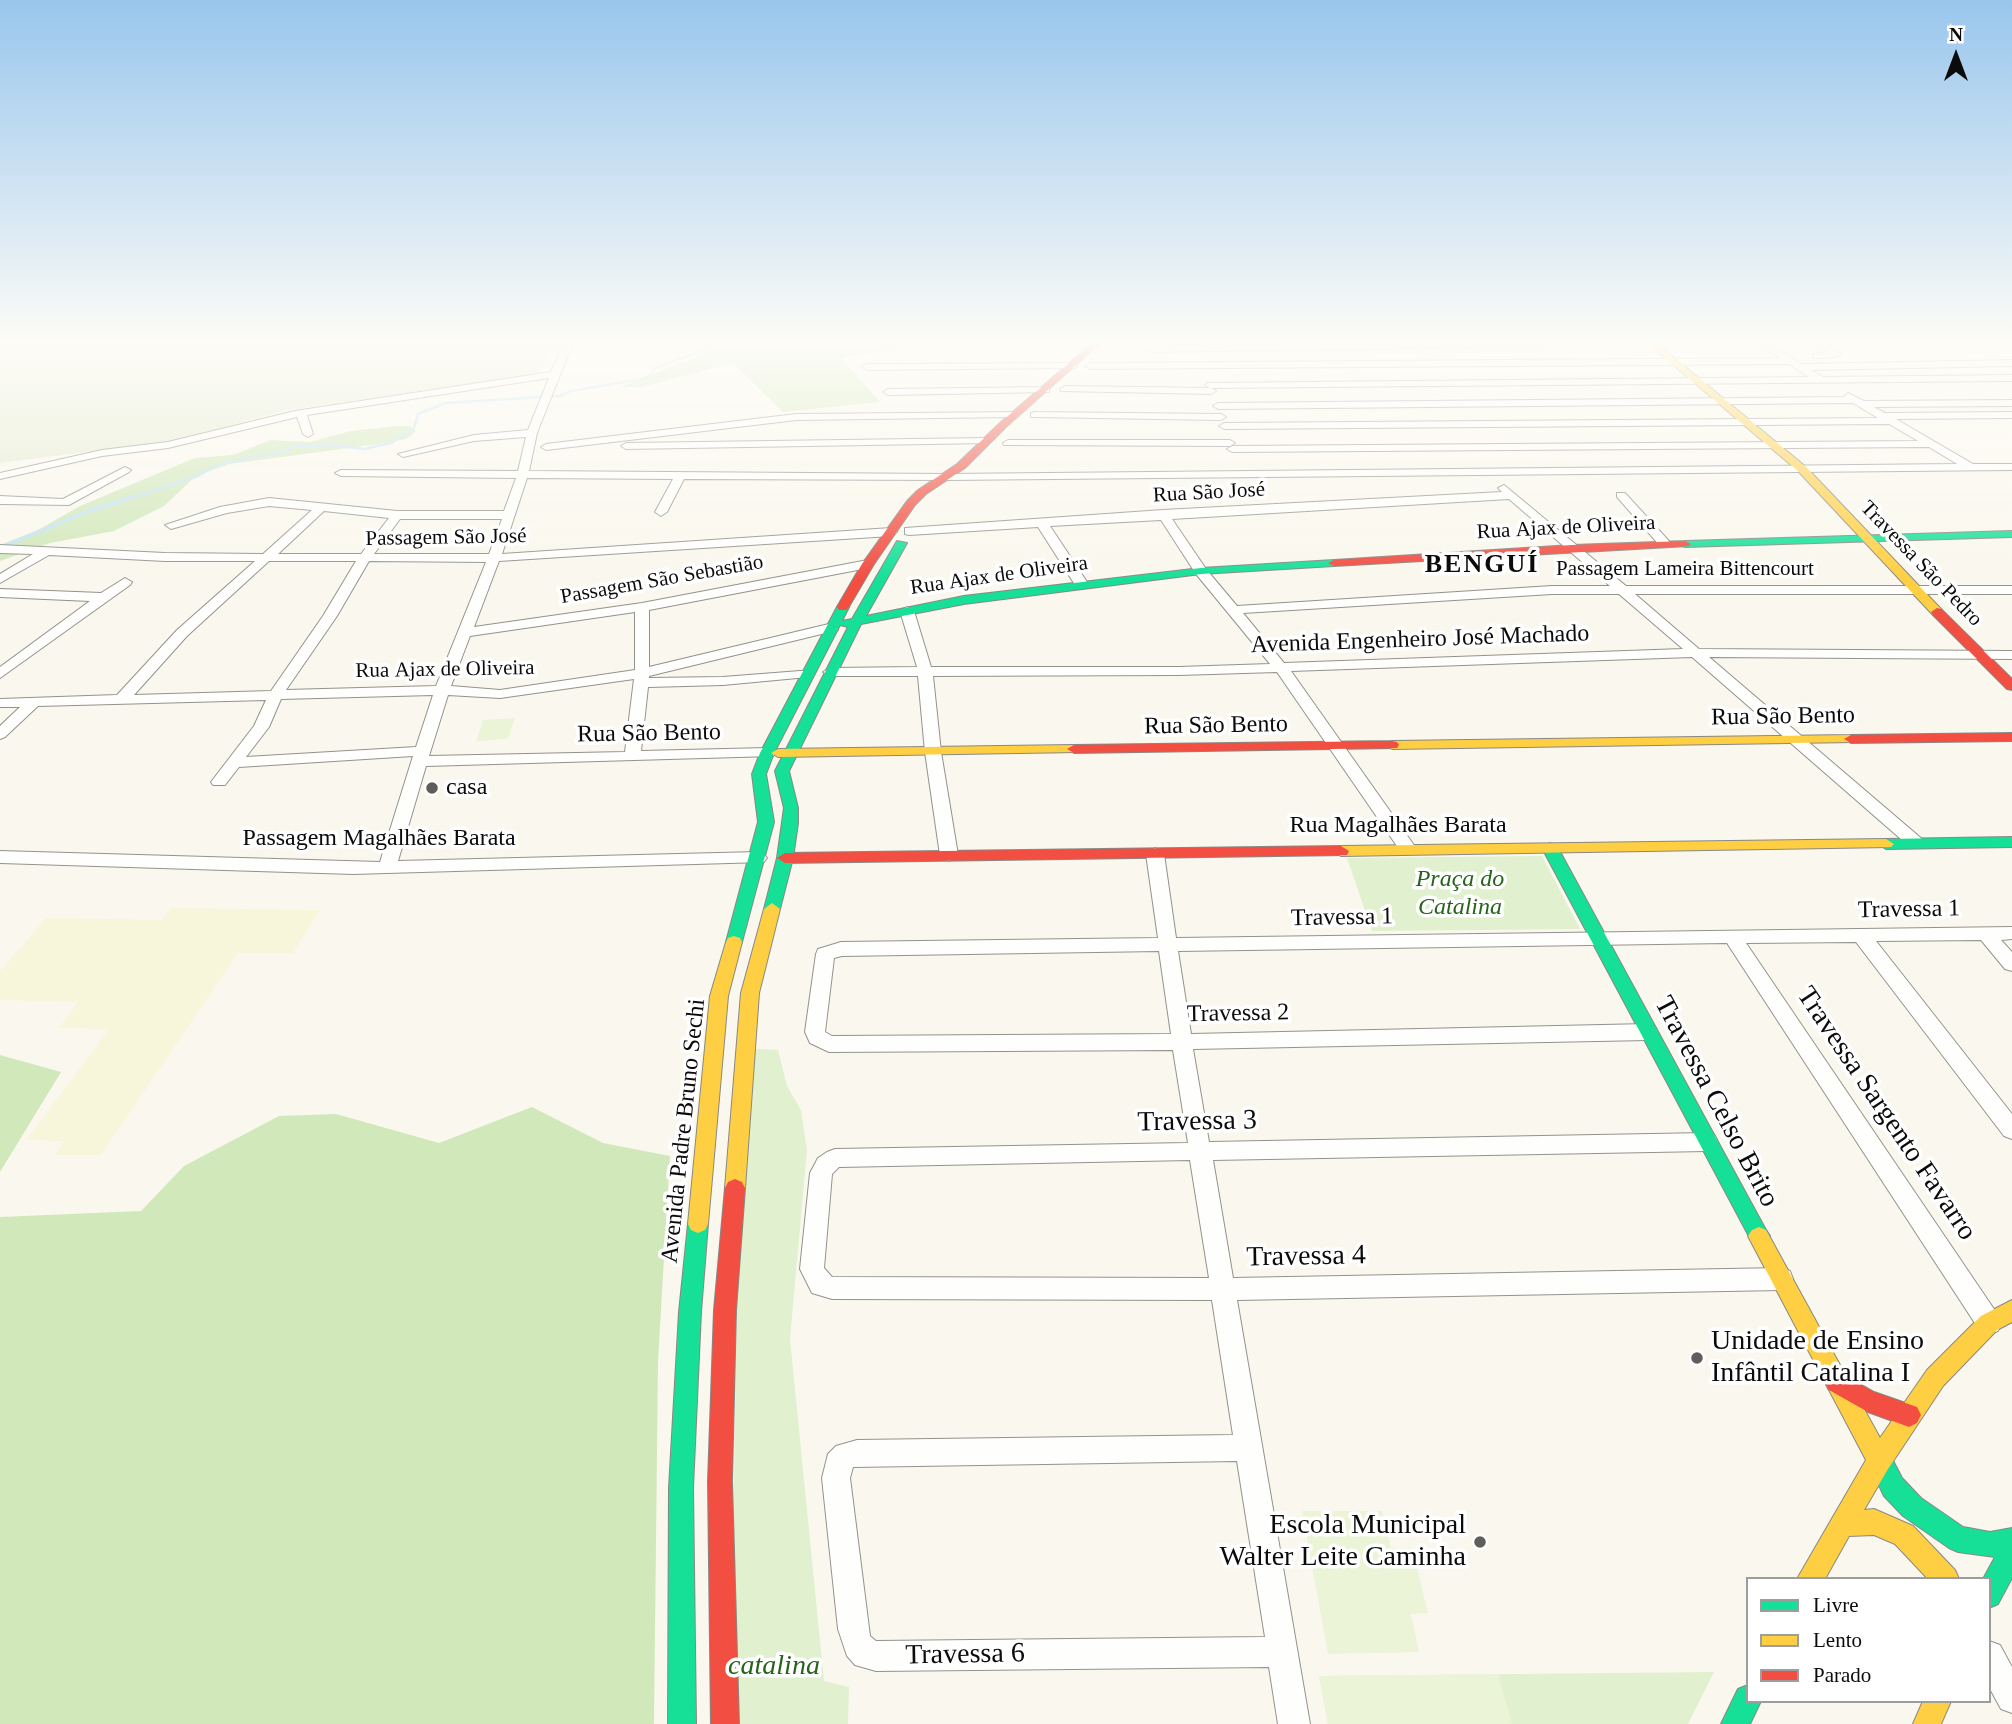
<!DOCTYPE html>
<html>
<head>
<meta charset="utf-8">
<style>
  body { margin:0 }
  #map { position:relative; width:2012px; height:1724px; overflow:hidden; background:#faf8ee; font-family:"Times New Roman",serif }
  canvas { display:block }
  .legend { position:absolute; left:1746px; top:1577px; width:245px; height:126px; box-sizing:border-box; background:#fff; border:2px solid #9d9d9d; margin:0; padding:9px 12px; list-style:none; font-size:21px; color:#0b0b0b }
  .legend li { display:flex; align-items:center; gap:14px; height:35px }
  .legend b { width:35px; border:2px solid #9d9d9d }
  .north { position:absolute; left:1921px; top:21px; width:70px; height:70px; -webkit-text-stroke:5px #fff; paint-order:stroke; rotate:0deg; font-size:19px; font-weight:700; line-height:28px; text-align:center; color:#0b0b0b }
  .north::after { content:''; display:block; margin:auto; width:24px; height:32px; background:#0b0b0b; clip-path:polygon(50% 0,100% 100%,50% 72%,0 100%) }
</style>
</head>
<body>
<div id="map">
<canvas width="2012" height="1724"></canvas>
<ul class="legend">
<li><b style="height:9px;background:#16e098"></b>Livre</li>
<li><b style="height:9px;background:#ffcf43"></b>Lento</li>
<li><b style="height:9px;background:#f24e42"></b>Parado</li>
</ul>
<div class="north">N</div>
</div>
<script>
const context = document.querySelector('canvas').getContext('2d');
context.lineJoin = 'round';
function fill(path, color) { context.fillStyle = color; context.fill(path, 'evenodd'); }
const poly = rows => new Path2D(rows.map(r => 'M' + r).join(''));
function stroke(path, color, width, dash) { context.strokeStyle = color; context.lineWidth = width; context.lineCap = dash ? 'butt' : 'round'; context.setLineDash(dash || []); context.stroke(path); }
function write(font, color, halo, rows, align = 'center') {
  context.font = font + ' "Times New Roman",serif'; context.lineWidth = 7; context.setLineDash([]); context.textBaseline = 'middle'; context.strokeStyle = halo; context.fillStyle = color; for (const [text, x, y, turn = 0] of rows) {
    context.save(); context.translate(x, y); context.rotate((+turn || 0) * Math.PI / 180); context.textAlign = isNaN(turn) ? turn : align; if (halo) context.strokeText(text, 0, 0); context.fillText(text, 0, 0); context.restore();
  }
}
fill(poly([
  [171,908,320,910,293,953,238,953,101,1155,55,1155,64,1141,26,1140,109,1029,59,1028,78,1002,0,1000,0,971,46,918,162,920]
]), '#f7f5da');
fill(poly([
  [1542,856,1580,929,1372,931,1347,858],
  [741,1048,778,1050,787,1086,801,1110,807,1150,790,1339,824,1681,849,1687,848,1724,730,1724],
  [1714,1672,1688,1724,1328,1724,1319,1676]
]), '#e1f0ce');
fill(poly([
  [772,340,900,340,895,349,841,358,880,402,783,412,733,363,642,387,621,387,726,345],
  [397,426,410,426,416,431,406,439,386,443,229,464,196,476,164,506,114,531,50,543,0,561,0,545,38,530,80,506,195,458,233,455,271,440,310,442,351,431],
  [0,1055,61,1072,0,1172],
  [532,1107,603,1143,670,1156,658,1361,654,1724,0,1724,0,1217,141,1211,184,1166,279,1116,336,1114,439,1143]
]), '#d1e8bb');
fill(poly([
  [0,340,556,340,539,374,288,410,173,441,0,463]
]), '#e4ebd2');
fill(poly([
  [515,718,508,739,476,741,483,720],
  [1302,1511,1382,1511,1391,1548,1412,1548,1428,1613,1411,1614,1419,1652,1328,1654],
  [1498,1674,1512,1724,1328,1724,1319,1676]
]), '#ebf4d7');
stroke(poly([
  [125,500,198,476,216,465,288,450,293,446,333,445,364,449,391,443,414,428,418,414,445,403,560,396,571,391,642,379,651,375,655,368,722,343,756,344,789,340]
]), '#c4e2f4', 2.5);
stroke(poly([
  [0,548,86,512,130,498]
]), '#c4e2f4', 3.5);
const street = poly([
  [565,340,574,340,537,433,529,471,947,474,1957,464,1929,447,1232,452,1227,449,1232,446,1918,441,1889,424,1224,429,1219,426,1224,423,1878,418,1853,403,1218,409,1213,406,1218,403,1844,397,1848,393,1864,401,2012,400,2012,406,1874,407,1885,413,2012,412,2012,418,1896,419,1973,464,2012,464,2012,470,947,480,684,479,667,512,661,516,655,512,673,479,527,478,502,554,891,528,897,532,891,536,499,561,474,627,642,603,868,560,874,564,868,568,649,610,649,667,833,623,838,624,838,630,649,676,649,678,723,677,813,670,815,673,813,676,808,677,723,685,648,687,641,751,767,748,775,753,773,756,426,766,398,861,758,852,764,854,767,858,764,862,353,874,0,863,0,851,380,862,413,756,239,767,225,785,213,785,211,782,254,726,266,700,38,706,5,737,0,739,0,726,20,707,0,707,0,699,117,695,177,630,255,561,165,561,49,555,0,583,0,574,33,554,0,553,0,545,165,553,263,554,312,510,269,506,227,513,171,529,165,525,220,507,269,498,397,511,504,511,516,478,341,476,335,473,341,470,518,471,526,437,474,441,403,457,398,454,474,435,528,430,549,378,307,415,313,434,308,437,303,434,297,417,168,448,102,456,0,479,0,473,102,450,168,442,295,411,551,372,565,340],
  [324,511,389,518,361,554,278,554,324,511],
  [400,519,502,519,489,554,374,554,400,519],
  [269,561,356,561,323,616,271,691,134,695,187,636,269,561],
  [369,561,486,562,436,686,286,690,337,616,369,561],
  [635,612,635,670,500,690,451,686,470,636,635,612],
  [634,679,625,752,429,756,448,695,500,698,634,679],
  [433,695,416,747,246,757,269,727,281,699,433,695],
  [1753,340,1764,340,1802,364,2012,360,2012,366,1811,370,1823,377,2012,375,2012,381,1210,388,1205,385,1207,383,1809,377,1789,364,1090,369,1085,366,1090,363,1780,358,1753,340],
  [1812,340,1821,340,1841,354,1836,357,1813,358,1813,354,1827,352,1812,340],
  [1540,341,1543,342,1543,346,1153,352,1148,349,1153,346,1540,341],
  [1072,363,1077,366,1075,368,867,370,862,367,867,364,1072,363],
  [1065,386,1211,388,1216,391,1211,394,1061,391,1060,389,1065,386],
  [1045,387,1049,388,1049,392,888,395,883,392,888,389,1045,387],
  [1019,412,1019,416,1015,417,796,420,546,450,541,447,546,444,796,414,1019,412],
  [1035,412,1221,414,1226,417,1221,420,1031,417,1031,413,1035,412],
  [986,438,991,441,990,443,626,449,621,446,626,443,986,438],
  [1008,440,1230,440,1235,443,1230,446,1004,445,1003,443,1008,440],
  [125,467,131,470,129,472,69,505,0,504,0,496,63,499,125,467],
  [1504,485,1626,586,2012,586,2012,594,1635,594,1699,649,2012,651,2012,659,1709,657,1922,839,1925,843,1922,847,1910,847,1692,657,1291,671,1416,848,1407,853,1401,852,1277,672,1179,675,933,676,941,752,958,855,949,861,940,855,925,752,918,676,830,676,823,672,830,668,917,667,900,611,907,607,914,611,931,667,1179,667,1270,664,1196,574,1161,520,1050,526,1089,585,1082,589,1077,588,1038,527,909,535,905,534,905,528,1163,510,1502,492,1498,488,1504,485],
  [1509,499,1610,586,1552,586,1237,606,1206,569,1172,519,1509,499],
  [1552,594,1619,594,1683,649,1284,663,1243,613,1552,594],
  [1617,493,1625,493,1669,541,1669,547,1661,547,1617,497,1617,493],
  [125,578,132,582,130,585,0,678,0,667,90,601,0,597,0,589,101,593,125,578],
  [1155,848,1164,854,1176,938,2012,927,2012,939,2001,940,2012,952,2012,971,2005,969,1981,940,1876,941,2012,1114,2012,1139,2004,1136,1856,942,1746,943,1998,1315,2001,1323,1998,1331,1989,1334,1980,1331,1727,943,1178,951,1191,1034,1648,1024,1655,1027,1658,1032,1655,1037,1648,1040,1193,1049,1209,1142,1707,1133,1715,1136,1718,1142,1715,1148,1707,1151,1213,1160,1233,1278,1781,1268,1790,1271,1793,1279,1790,1287,1781,1290,1237,1300,1310,1724,1278,1724,1269,1667,876,1671,855,1665,847,1656,838,1629,822,1478,828,1454,836,1446,857,1440,1233,1435,1212,1300,832,1299,812,1293,800,1269,810,1173,818,1158,827,1152,835,1149,1188,1143,1173,1050,829,1052,810,1043,805,1032,816,954,818,949,841,942,1158,938,1146,854,1155,848],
  [1159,951,1171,1034,832,1036,825,1032,834,958,842,956,1159,951],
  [1190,1160,1209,1278,832,1277,824,1268,832,1174,839,1167,1190,1160],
  [1237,1461,1265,1637,876,1641,870,1636,850,1478,853,1467,1237,1461],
  [1989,1641,2000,1645,2012,1667,2012,1713,2001,1709,1989,1687,1989,1641]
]);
const fast = poly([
  [2012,531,2012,537,1685,547,1679,544,1685,541,2012,531],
  [897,541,907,543,866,616,964,596,1201,568,1334,560,1340,563,1334,566,1201,574,964,604,861,624,789,771,798,808,798,823,793,858,780,909,772,915,764,909,777,858,784,808,775,771,848,627,840,625,774,753,766,774,774,822,742,942,740,946,734,948,728,946,726,942,758,822,752,774,760,753,837,607,843,603,847,604,849,607,842,621,852,619,897,541],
  [2012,837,2012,847,1886,849,1878,844,1886,839,2012,837],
  [1550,843,1558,848,1766,1230,1770,1236,1766,1242,1759,1245,1752,1242,1542,848,1550,843],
  [698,1215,705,1218,708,1224,701,1312,693,1488,696,1724,668,1724,669,1488,679,1312,688,1224,691,1218,698,1215],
  [1879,1448,1888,1451,1902,1478,1921,1498,1963,1527,1990,1532,2012,1528,2012,1578,1998,1604,1989,1608,1989,1579,1983,1579,1995,1557,1958,1552,1949,1548,1903,1516,1884,1496,1867,1460,1870,1451,1879,1448],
  [1748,1685,1748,1701,1761,1701,1750,1724,1721,1724,1738,1689,1748,1685]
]);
const slow = poly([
  [1644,340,1653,340,1806,467,1941,609,1941,615,1933,615,1798,471,1644,340],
  [1851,735,1856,736,1858,739,1856,742,1392,749,1385,745,1392,741,1851,735],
  [1074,745,1081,749,1079,752,778,757,771,753,778,749,1074,745],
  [1886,839,1894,844,1891,847,1341,856,1333,851,1341,846,1886,839],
  [772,903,780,909,759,993,745,1188,742,1194,735,1197,728,1194,725,1188,741,993,764,909,772,903],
  [734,936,740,938,742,942,728,996,708,1224,705,1230,698,1233,691,1230,688,1224,710,996,726,942,728,938,734,936],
  [1759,1227,1766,1230,1880,1438,1927,1370,1981,1316,2012,1300,2012,1322,1997,1330,1943,1386,1888,1469,1864,1510,1874,1509,1913,1526,1955,1570,1959,1579,1928,1579,1895,1544,1874,1535,1849,1536,1825,1579,1797,1579,1866,1460,1748,1236,1752,1230,1759,1227],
  [1923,1701,1951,1701,1941,1724,1913,1724,1923,1701]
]);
const jam = poly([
  [1096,340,1104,340,1007,426,965,468,926,494,915,505,874,564,847,610,839,610,837,607,862,564,907,501,918,490,957,464,1001,422,1096,340],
  [1685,541,1691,544,1689,546,1334,566,1328,563,1334,560,1572,545,1685,541],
  [1937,608,1941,609,2012,679,2012,690,2007,689,1933,615,1931,612,1937,608],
  [2012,733,2012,741,1851,743,1844,739,1851,735,2012,733],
  [1392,741,1397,742,1399,745,1397,748,1074,753,1067,749,1074,745,1392,741],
  [1341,846,1349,851,1347,855,785,863,777,858,785,853,1341,846],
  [735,1179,742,1182,745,1188,736,1310,732,1481,739,1724,711,1724,708,1481,714,1310,725,1188,728,1182,735,1179],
  [1837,1371,1874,1392,1917,1407,1921,1415,1917,1423,1909,1427,1868,1412,1829,1390,1825,1382,1829,1374,1837,1371]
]);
stroke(street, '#93928d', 2);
stroke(fast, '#898884', 2);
stroke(slow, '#898884', 2);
stroke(jam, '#898884', 2);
fill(street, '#fefefc');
fill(fast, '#16e098');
fill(slow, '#ffcf43');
fill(jam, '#f24e42');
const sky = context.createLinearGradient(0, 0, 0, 581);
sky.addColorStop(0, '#99c6ed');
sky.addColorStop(0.59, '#fdfcf7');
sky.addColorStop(1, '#fdfcf700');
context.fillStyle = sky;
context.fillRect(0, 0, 2012, 581);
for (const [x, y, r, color] of [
  [432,788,7,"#5f5e5a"],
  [1697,1358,7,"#5f5e5a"],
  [1480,1542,7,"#5f5e5a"]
]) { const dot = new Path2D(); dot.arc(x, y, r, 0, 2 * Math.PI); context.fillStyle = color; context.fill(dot); stroke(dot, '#fff', 2.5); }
write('21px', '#0b0b0b', '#fff', [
  ["Rua São José",1209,493,-3],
  ["Rua Ajax de Oliveira",1566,528,-3],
  ["Passagem São José",446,538,-1],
  ["Travessa São Pedro",1921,564,46],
  ["Passagem Lameira Bittencourt",1685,569],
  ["Rua Ajax de Oliveira",999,576,-8],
  ["Passagem São Sebastião",662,580,-10],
  ["Rua Ajax de Oliveira",445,670,-1]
]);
write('24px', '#0b0b0b', '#fff', [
  ["Avenida Engenheiro José Machado",1420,640,-2],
  ["Rua São Bento",1783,717,-1],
  ["Rua São Bento",1216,726,-1],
  ["Rua São Bento",649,734,-1],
  ["Rua Magalhães Barata",1398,826],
  ["Passagem Magalhães Barata",379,839],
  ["Travessa 1",1909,910,-1],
  ["Travessa 1",1342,918,-1],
  ["Travessa 2",1238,1014,-1],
  ["Avenida Padre Bruno Sechi",684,1131,-84]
]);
write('24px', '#0b0b0b', '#fff', [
  ["casa",446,788]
], 'left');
write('italic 24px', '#26631b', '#fff', [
  ["Praça do",1460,880],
  ["Catalina",1460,908]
]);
context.letterSpacing = '2px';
write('bold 26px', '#0b0b0b', '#fff', [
  ["BENGUÍ",1482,565]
]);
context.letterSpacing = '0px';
write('28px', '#0b0b0b', '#fff', [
  ["Travessa Celso Brito",1716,1102,62],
  ["Travessa Sargento Favarro",1886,1114,56],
  ["Travessa 3",1197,1122,-1],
  ["Travessa 4",1306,1257,-1],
  ["Travessa 6",965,1655,-1]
]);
write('28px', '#0b0b0b', '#fff', [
  ["Unidade de Ensino",1711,1342],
  ["Infântil Catalina I",1711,1374],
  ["Escola Municipal",1466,1526,"right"],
  ["Walter Leite Caminha",1466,1558,"right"]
], 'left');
write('italic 28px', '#26631b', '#fff', [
  ["catalina",774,1667]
]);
</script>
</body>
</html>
